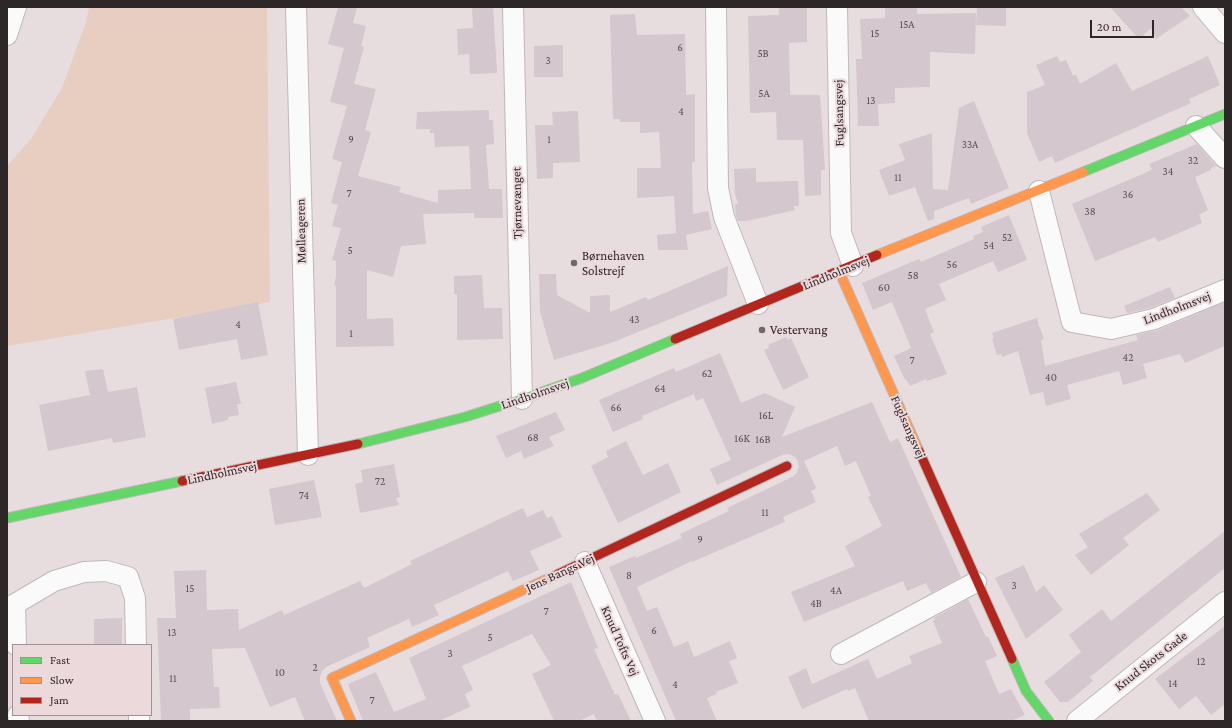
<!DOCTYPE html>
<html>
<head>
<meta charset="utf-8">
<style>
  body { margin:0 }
  #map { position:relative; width:1232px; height:728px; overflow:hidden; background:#e7dddf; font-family:"Crimson Pro",serif }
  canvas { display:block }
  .frame { position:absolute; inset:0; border:8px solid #2e2728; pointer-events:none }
  .legend { position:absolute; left:12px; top:644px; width:140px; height:72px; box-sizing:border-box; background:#ebd9dc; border:1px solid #9f9294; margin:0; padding:5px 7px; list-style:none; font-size:12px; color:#2e2728 }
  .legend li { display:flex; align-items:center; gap:8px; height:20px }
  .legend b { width:20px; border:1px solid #9f9294 }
  .scale { position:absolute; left:1090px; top:20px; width:64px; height:18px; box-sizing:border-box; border:2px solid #2e2728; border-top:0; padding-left:5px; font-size:12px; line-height:14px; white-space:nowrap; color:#2e2728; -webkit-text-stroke:3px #ebd9dc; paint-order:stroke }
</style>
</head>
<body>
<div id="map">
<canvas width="1232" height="728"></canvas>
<div class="frame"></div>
<ul class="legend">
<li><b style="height:5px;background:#63d668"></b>Fast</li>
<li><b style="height:5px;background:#ff974d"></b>Slow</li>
<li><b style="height:5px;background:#b3261e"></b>Jam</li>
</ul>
<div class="scale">20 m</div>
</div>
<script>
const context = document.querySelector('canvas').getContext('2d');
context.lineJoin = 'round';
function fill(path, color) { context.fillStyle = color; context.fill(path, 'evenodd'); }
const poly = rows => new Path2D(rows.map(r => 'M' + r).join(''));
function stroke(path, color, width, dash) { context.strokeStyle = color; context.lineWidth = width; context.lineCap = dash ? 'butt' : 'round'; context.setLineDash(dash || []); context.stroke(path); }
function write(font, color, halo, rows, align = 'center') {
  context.font = font + ' "Crimson Pro",serif'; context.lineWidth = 4; context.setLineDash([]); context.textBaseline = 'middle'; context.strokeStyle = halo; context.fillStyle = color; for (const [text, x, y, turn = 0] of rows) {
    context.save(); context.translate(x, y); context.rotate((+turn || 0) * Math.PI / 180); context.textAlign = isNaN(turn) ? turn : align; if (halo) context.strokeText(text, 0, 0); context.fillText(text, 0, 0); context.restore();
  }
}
fill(poly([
  [89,7,267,7,270,302,7,346,7,166,31,139,62,88,86,22]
]), '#e8cec1');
fill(poly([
  [338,7,357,7,353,23,366,26,361,46,364,47,354,84,376,89,365,130,371,132,358,176,401,187,399,192,438,203,438,190,471,189,469,146,435,147,434,133,430,133,430,129,416,129,417,112,489,110,489,120,493,120,494,144,486,145,489,189,502,189,503,218,474,218,474,213,423,214,426,244,401,246,393,277,367,270,367,319,393,318,394,346,336,347,336,286,334,285,336,276,336,261,332,260,341,228,332,226,338,205,331,203,342,162,332,159,347,106,330,102,344,48,328,44],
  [472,7,493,7,497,73,470,74,469,54,458,55,457,29,473,28],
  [779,7,807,7,807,42,789,43,790,95,820,95,825,170,821,170,821,195,805,196,803,140,777,140,776,112,750,113,748,16,779,15],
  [885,7,917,7,917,14,976,13,975,54,930,52,930,87,895,88,895,103,878,104,879,126,858,126,856,59,862,59,860,19,885,18],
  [977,7,1006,7,1006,26,976,25],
  [1110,7,1181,7,1190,16,1156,39,1151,28,1139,39],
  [635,14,637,35,685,34,686,95,695,94,695,162,692,162,693,214,708,211,712,229,686,235,688,250,658,250,657,235,676,233,674,196,637,198,637,168,661,168,659,132,640,133,640,122,620,122,620,119,613,119,610,15],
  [563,45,563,77,534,77,534,46],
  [1057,56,1060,62,1066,60,1073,76,1076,75,1080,84,1116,63,1132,91,1208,56,1220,85,1189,99,1191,103,1055,163,1052,156,1039,162,1027,133,1027,92,1045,85,1036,65],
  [974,101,1009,188,971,204,969,198,934,211,934,219,928,221,915,187,889,196,879,170,905,160,899,144,932,133,933,189,948,190,959,108],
  [578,111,580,162,553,163,553,178,537,179,535,125,553,125,552,112],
  [1197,144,1216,166,1211,168,1211,170,1195,177,1208,210,1199,215,1202,223,1158,242,1155,237,1095,261,1072,204,1145,173,1152,169,1149,164],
  [756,168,756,182,798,181,799,206,794,206,795,210,747,221,738,221,736,216,735,204,738,204,735,194,734,169],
  [1009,215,1027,260,998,272,993,261,939,284,946,300,925,309,934,332,930,334,947,374,927,381,926,379,910,386,906,379,905,380,894,356,911,348,892,302,873,310,862,283,919,259,921,262,974,239,973,236,983,232,981,227],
  [728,266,727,296,611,343,554,360,540,312,539,274,556,274,557,295,590,313,590,296,610,295,610,312,646,297,648,300],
  [482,275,484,308,502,308,503,339,457,340,457,294,454,294,454,276],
  [1170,287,1175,298,1150,308,1127,313,1124,306],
  [258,302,268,355,241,360,237,339,179,350,173,319],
  [1225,302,1225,346,1185,363,1180,354,1143,364,1147,378,1123,385,1119,371,1067,385,1071,399,1046,406,1043,392,1030,395,1018,351,1002,357,1001,354,997,355,992,339,994,338,992,333,1037,318,1039,327,1040,327,1044,339,1041,340,1045,366,1138,340,1136,335,1158,330],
  [786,337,787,340,791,338,809,377,783,390,764,350,769,348,768,345],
  [720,353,741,403,765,393,795,407,782,437,872,402,890,442,898,438,961,577,931,593,926,583,907,591,903,581,804,622,791,592,855,566,845,546,882,526,868,497,871,496,856,461,845,466,837,446,804,461,816,488,811,491,816,502,783,517,785,522,692,562,692,561,637,587,647,611,657,607,674,647,688,641,694,657,730,641,737,658,729,661,738,683,716,692,717,694,707,698,717,721,676,721,609,567,635,556,636,558,682,538,680,534,729,511,727,508,792,477,797,473,799,467,798,461,794,456,788,454,782,455,717,485,710,469,731,460,703,398,696,401,694,394,642,416,643,419,613,432,599,400,674,368,676,372],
  [103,369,108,392,137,387,146,437,113,443,112,438,48,451,39,405,90,395,85,371],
  [236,382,241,404,237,404,239,415,228,417,228,420,212,424,205,388],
  [556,412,565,430,549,437,554,446,524,459,521,451,506,458,496,436],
  [626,441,643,475,668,463,681,492,618,523,591,466,608,457,606,451],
  [394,464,400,497,396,498,399,505,360,513,355,484,363,482,361,470],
  [314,480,322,517,275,525,269,489],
  [1147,493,1160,510,1123,538,1129,545,1091,575,1075,555,1088,547,1079,534],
  [523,508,527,517,543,510,547,518,552,516,562,537,530,551,539,570,513,581,508,571,434,605,439,615,412,627,409,619,367,638,370,647,326,667,322,671,320,677,320,683,337,721,305,721,295,697,270,707,245,648,212,649,214,687,219,687,220,708,190,709,190,721,161,721,157,618,176,618,174,571,206,570,207,610,238,609,239,630,282,610,284,615,360,581,364,588,412,564,410,561],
  [1225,531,1225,568,1090,677,1093,681,1068,702,1060,702,1044,682,1081,652,1069,635,1102,609,1111,621],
  [1024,565,1036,592,1044,585,1063,610,1026,639,995,578],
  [571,582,598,648,594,649,615,695,618,694,631,721,597,721,594,714,579,721,554,721,532,674,551,665,532,634,462,666,473,690,465,694,470,707,439,721,363,721,348,684,376,672,394,712,426,699,409,658],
  [968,599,986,637,988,636,997,656,985,661,999,694,1011,689,1025,715,1011,721,869,721,855,688,848,691,847,689,802,709,788,677,806,668,812,684,868,659,877,679,912,663,909,656,942,643,933,621,935,620,934,618],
  [122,618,122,645,94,645,94,619],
  [1225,626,1225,704,1211,715,1196,696,1179,709,1155,679]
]), '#d4c7ce');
const street = poly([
  [296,7,308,455],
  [513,7,522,399],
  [716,7,718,188,724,217,758,304],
  [837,7,841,233,853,266],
  [1203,7,1225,33],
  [7,35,16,7],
  [1196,126,1225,158],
  [1039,191,1072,322,1111,329,1154,319,1225,290],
  [585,562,655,721],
  [15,604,54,581,84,572,106,571,128,577,135,598,136,645],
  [7,608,15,604,16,645],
  [841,654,976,582],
  [18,715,19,721],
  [139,715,139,721],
  [1077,721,1225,602]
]);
const fast = poly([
  [1083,172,1225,114],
  [358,444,465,417,522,399,582,378,675,339],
  [7,518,182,481],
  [1012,659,1026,691,1049,721]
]);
const slow = poly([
  [877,255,1083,172],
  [839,271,919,451],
  [351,721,332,678,558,574]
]);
const jam = poly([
  [675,339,877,255],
  [919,451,1012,659],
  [182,481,358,444],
  [558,574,787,466]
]);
stroke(street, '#bfb8ba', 22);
stroke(fast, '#bfb8ba', 11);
stroke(slow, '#bfb8ba', 11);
stroke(jam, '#bfb8ba', 11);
stroke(street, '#fbfafa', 20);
stroke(fast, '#63d668', 9);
stroke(slow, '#ff974d', 9);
stroke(jam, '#b3261e', 9);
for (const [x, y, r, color] of [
  [574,263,4,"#6f6768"],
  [762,330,4,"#6f6768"]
]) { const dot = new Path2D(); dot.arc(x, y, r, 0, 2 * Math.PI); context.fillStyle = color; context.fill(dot); stroke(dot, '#ebd9dc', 1.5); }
write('11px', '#584f52', null, [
  ["15A",907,25],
  ["15",875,34],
  ["6",680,48],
  ["5B",763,54],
  ["3",548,61],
  ["5A",764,94],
  ["13",871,101],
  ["4",681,112],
  ["9",351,140],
  ["1",549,140],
  ["33A",970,145],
  ["32",1193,161],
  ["34",1168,172],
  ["11",898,178],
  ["7",349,194],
  ["36",1128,195],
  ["38",1090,212],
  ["52",1007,238],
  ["54",989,246],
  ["5",350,251],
  ["56",952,265],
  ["58",913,276],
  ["60",884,288],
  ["43",634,320],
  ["4",238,325],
  ["1",351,334],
  ["42",1128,358],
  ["7",912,361],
  ["62",707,374],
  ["40",1051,378],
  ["64",660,389],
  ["66",616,408],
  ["16L",766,416],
  ["68",533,438],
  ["16K",742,439],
  ["16B",763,440],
  ["72",380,482],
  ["74",304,496],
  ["11",765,513],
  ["9",700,540],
  ["8",629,576],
  ["3",1014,586],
  ["15",190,589],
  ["4A",836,591],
  ["4B",816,604],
  ["7",546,612],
  ["6",654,631],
  ["13",172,633],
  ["5",490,638],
  ["3",450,654],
  ["12",1201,662],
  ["2",315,668],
  ["10",280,673],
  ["11",173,679],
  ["14",1173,684],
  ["4",675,685],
  ["7",372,701]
]);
write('13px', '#2e2728', '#ebd9dc', [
  ["Fuglsangsvej",839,113,-91],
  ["Tjørnevænget",517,203,-91],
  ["Mølleageren",301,231,-91],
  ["Lindholmsvej",836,273,-22],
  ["Lindholmsvej",1177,308,-21],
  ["Lindholmsvej",535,394,-19],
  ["Fuglsangsvej",908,427,66],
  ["Lindholmsvej",222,473,-12],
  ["Jens Bangs Vej",560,573,-25],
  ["Knud Tofts Vej",620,641,66],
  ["Knud Skots Gade",1151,661,-38]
]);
write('13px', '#2e2728', '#ebd9dc', [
  ["Børnehaven",582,256],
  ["Solstrejf",582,271],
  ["Vestervang",770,330]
], 'left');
</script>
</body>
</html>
